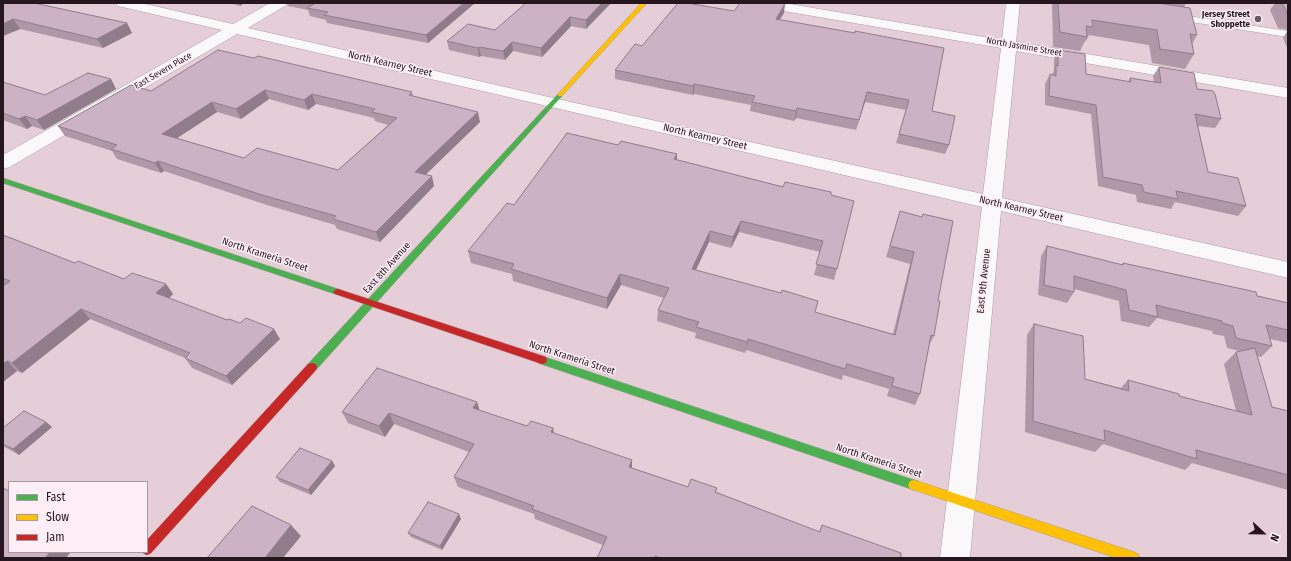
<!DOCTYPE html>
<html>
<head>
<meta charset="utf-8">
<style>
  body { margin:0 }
  #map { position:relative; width:1291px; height:561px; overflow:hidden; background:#e5ced7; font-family:"Fira Sans Condensed",sans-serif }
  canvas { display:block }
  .frame { position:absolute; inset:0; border:4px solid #26171e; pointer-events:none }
  .legend { position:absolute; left:8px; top:481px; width:140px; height:72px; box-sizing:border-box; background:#ffeef5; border:1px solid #a8989f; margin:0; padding:5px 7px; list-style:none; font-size:12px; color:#26171e }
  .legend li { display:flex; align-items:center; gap:8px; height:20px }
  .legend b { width:20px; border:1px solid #a8989f }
  .north { position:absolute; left:1243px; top:513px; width:40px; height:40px; -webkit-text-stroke:3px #ffeef5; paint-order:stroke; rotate:112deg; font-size:11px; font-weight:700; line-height:16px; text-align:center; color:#26171e }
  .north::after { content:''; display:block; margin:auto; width:14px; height:18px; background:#26171e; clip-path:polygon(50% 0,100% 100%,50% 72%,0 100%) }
</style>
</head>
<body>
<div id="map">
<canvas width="1291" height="561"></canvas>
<div class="frame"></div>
<ul class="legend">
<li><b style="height:5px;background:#4caf50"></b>Fast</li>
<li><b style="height:5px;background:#ffc107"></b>Slow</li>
<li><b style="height:5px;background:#c62828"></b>Jam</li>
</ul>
<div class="north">N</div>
</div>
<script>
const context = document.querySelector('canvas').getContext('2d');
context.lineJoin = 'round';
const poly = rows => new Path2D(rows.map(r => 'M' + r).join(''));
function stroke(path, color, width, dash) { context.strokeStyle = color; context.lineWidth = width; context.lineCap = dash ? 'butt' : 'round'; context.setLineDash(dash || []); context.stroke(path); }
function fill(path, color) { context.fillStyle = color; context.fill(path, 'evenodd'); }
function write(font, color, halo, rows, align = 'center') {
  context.font = font + ' "Fira Sans Condensed",sans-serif'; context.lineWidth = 3; context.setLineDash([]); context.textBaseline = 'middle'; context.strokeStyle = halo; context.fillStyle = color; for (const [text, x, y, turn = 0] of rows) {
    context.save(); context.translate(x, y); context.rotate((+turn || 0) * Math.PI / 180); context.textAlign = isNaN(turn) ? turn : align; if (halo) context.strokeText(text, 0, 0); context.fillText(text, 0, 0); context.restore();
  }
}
const lane = poly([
  [1175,14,1288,31,1288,37,1172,19,1171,17,1172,15,1175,14]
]);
const street = poly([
  [116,3,141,3,233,24,270,3,287,3,285,6,248,28,553,98,983,194,1001,48,760,7,755,6,753,3,784,3,1002,40,1006,3,1020,3,1016,42,1288,88,1288,98,1016,51,1002,198,1288,262,1288,278,1001,211,970,558,940,558,982,207,237,34,10,167,3,169,3,155,222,30,118,6,116,3]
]);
const fast = poly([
  [560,93,563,95,562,96,316,370,312,371,308,370,307,367,308,364,558,94,560,93],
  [3,178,341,290,343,292,341,294,335,294,3,183,3,178],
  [542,356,914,480,918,481,920,485,918,489,914,490,538,363,537,360,538,357,542,356]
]);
const slow = poly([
  [641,3,647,3,562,96,558,96,558,94,641,3],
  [914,480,1134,552,1138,554,1140,558,1116,558,914,490,910,489,908,485,910,481,914,480]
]);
const jam = poly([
  [338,289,546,357,547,360,546,363,542,364,335,294,333,292,335,290,338,289],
  [312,363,316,364,317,367,316,370,151,553,147,555,143,553,142,552,147,552,147,540,308,364,312,363]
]);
stroke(lane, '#ac9ba2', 1);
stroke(street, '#ac9ba2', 1);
stroke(fast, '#ac9ba2', 1);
stroke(slow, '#ac9ba2', 1);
stroke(jam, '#ac9ba2', 1);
fill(lane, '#fbf8f9');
fill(street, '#fbf8f9');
fill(fast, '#4caf50');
fill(slow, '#ffc107');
fill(jam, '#c62828');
fill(poly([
  [3,3,127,23,132,33,103,48,20,29,3,36],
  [228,3,244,3,240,6],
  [287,3,475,3,428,43,327,23,326,20,310,16,308,10,288,6],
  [611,3,586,29,571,26,542,57,513,51,505,60,481,56,479,57,449,50,447,41],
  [1052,3,1186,3,1184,7,1197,35,1192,44,1194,54,1185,69,1152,63,1149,45,1089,35,1086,41,1085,41,1080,51,1053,47],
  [1275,3,1288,3,1288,50,1283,38,1288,30,1278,28,1270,10],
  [734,11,784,13,779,20,932,111,949,145,945,154,896,143,906,110,865,102,856,130,796,118,794,121,750,111,751,105,694,94,693,95,615,79,615,70,642,46],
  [1058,50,1086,74,1128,82,1130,78,1154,82,1153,76,1159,67,1197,89,1221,119,1215,128,1198,126,1208,172,1246,206,1238,216,1175,202,1171,209,1137,202,1136,195,1098,186,1091,114,1045,105,1045,84,1050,74,1052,75,1054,70,1054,59],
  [254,58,412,92,413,96,480,122,426,174,434,186,380,242,337,229,335,225,267,205,164,171,161,173,117,159,112,151,65,136,58,126,151,91],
  [269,99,308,110,316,104,374,118,375,121,388,125,338,170,244,158,177,138,217,112,241,119],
  [111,79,116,89,44,130,32,126,27,129,3,120,3,82,45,95],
  [618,145,783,187,831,195,837,269,834,280,814,275,820,252,739,232,731,248,709,242,696,270,815,312,893,334,910,264,886,257,900,211,938,301,934,336,929,345,920,394,915,405,887,396,889,389,843,375,842,380,746,350,745,353,695,338,696,333,657,321,658,310,664,298,621,285,607,309,513,281,512,274,471,263,468,251,514,205],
  [3,235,75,263,124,279,166,284,173,294,169,298,227,320,280,339,232,385,192,368,185,358,90,319,22,373,17,371,3,382,3,286,5,285,3,284],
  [1047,246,1121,265,1123,263,1288,303,1288,343,1270,339,1272,346,1261,357,1257,356,1272,407,1288,411,1288,490,1192,463,1185,470,1103,444,1095,452,1025,432,1027,335,1034,324,1085,379,1121,388,1128,380,1179,396,1236,411,1224,364,1236,352,1240,351,1227,348,1224,336,1213,334,1212,331,1157,318,1149,327,1121,321,1119,301,1074,289,1074,292,1067,303,1038,295,1041,256],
  [477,402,480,411,527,426,553,428,554,434,632,460,632,468,688,487,717,488,716,492,819,532,822,525,901,558,597,558,603,545,535,519,534,514,458,487,454,477,469,452,394,424,385,437,348,423,342,412],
  [46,422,52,427,19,455,3,446,3,428],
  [332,461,335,466,311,495,280,482,276,477],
  [461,519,442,550,411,537,408,533]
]), '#b098a9');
fill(poly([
  [239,3,244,3,240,6],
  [464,3,475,3,428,43,426,35],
  [602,3,611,3,586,29,586,20],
  [785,4,784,13,774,28,776,19],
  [570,17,571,26,542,57,541,48],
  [13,19,20,29,3,36,3,24],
  [127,23,132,33,103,48,97,39],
  [512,42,513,51,505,60,503,51],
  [479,47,481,56,479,57,478,48],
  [111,79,116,89,44,130,37,120],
  [694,84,694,94,693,95,693,86],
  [265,90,269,99,241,119,236,109],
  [867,92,865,102,856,130,859,120],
  [312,94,316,104,308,110,304,100],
  [212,102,217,112,168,144,162,134],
  [797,108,796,118,794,121,796,111],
  [478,112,480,122,418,182,415,172],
  [25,116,32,126,27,129,19,119],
  [677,154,677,165,674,159],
  [158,161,164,171,161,173,155,163],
  [432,176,434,186,380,242,376,232],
  [741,221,739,232,731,248,733,237],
  [710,231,709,242,691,280,692,269],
  [620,274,621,285,607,309,607,298],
  [166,284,173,294,164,303,156,293],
  [81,309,90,319,22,373,12,363],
  [274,329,280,339,232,385,226,376],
  [748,339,746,350,745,353,747,342],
  [7,361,17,371,3,382,3,364],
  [477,402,480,413,473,408],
  [389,413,394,424,385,437,379,426],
  [46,422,52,427,19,455,13,449],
  [553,428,555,439,551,432],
  [632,460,632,471,629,467],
  [332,461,335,466,311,495,308,490],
  [459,514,461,519,442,550,440,546],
  [291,525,301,536,283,558,265,558],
  [50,552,71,552,66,558,45,558]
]), '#907c8a');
const building = poly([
  [3,3,34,3,127,23,97,39,13,19,3,24,3,3],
  [311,3,464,3,426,35,324,15,328,12,307,8,314,4,311,3],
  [526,3,602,3,586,20,570,17,541,48,512,42,503,51,479,47,478,48,447,41,468,24,495,30,526,3],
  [678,3,687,3,734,11,740,3,780,3,785,4,776,19,855,33,855,31,944,48,932,111,955,116,949,145,899,134,909,100,867,92,859,120,797,108,796,111,752,102,755,96,694,84,693,86,615,70,635,44,642,46,678,3],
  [1058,3,1158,3,1190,8,1197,35,1190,34,1194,54,1160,49,1157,30,1092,20,1093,27,1086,26,1087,37,1060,32,1058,3],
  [1282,3,1288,3,1288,14,1282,3],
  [218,50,254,58,258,56,412,92,409,95,478,112,415,172,432,176,376,232,333,219,336,216,262,195,158,161,155,163,111,149,117,145,58,126,131,85,151,91,218,50],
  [265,90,304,100,312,94,375,109,372,112,397,118,338,170,257,148,244,158,162,134,212,102,236,109,265,90],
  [1058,50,1085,54,1086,74,1131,82,1130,78,1161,83,1159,67,1194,73,1197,89,1213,91,1215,94,1221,119,1195,114,1208,172,1238,178,1246,206,1176,191,1178,199,1144,192,1142,185,1103,177,1096,105,1049,96,1050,74,1056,76,1056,65,1058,66,1058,50],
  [88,73,111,79,37,120,25,116,19,119,3,113,3,82,45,95,88,73],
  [567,133,618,145,621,141,677,154,674,159,783,187,785,182,831,192,831,195,854,201,837,269,816,264,823,241,741,221,733,237,710,231,692,269,781,293,782,290,818,301,815,312,895,335,914,252,890,246,900,211,922,217,923,214,953,221,938,301,940,301,934,336,931,335,920,394,892,386,894,378,847,364,845,369,748,339,747,342,696,327,699,322,658,310,669,288,620,274,607,298,511,269,514,264,468,251,507,203,514,205,567,133],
  [3,235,75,263,78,261,124,279,132,273,166,284,156,293,227,320,229,319,240,323,246,318,274,329,226,376,185,358,190,353,81,309,12,363,7,361,3,364,3,286,10,281,3,278,3,235],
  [1047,246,1123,265,1123,263,1256,292,1257,296,1288,303,1288,330,1266,325,1272,346,1236,338,1233,326,1222,323,1222,321,1156,305,1158,317,1129,310,1126,290,1074,276,1074,292,1044,285,1047,246],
  [1034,324,1083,336,1085,379,1129,391,1128,380,1179,394,1179,396,1252,415,1236,352,1255,348,1272,407,1288,411,1288,475,1196,450,1197,459,1104,430,1105,441,1033,421,1034,324],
  [377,368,477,402,473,408,527,426,531,421,553,428,551,432,632,460,629,467,688,487,691,479,717,488,715,492,820,532,822,525,901,553,901,558,660,558,655,556,655,558,597,558,607,537,532,509,534,506,454,477,474,444,389,413,379,426,342,412,377,368],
  [24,411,46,422,13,449,3,444,3,428,24,411],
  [300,448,332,461,308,490,276,477,300,448],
  [3,488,9,491,9,552,50,552,45,558,3,558,3,488],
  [428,502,459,514,440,546,408,533,428,502],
  [252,506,291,525,265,558,207,558,252,506]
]);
fill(building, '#cdb1c5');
stroke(building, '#907c8a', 1);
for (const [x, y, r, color] of [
  [1258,19,4,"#69575f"]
]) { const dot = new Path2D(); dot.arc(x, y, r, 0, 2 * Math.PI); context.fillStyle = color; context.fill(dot); stroke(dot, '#ffeef5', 1.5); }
write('bold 9px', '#26171e', '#ffeef5', [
  ["Jersey Street",1250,14],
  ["Shoppette",1250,24]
], 'right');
write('9px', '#26171e', '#ffeef5', [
  ["North Jasmine Street",1024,47,10],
  ["East Severn Place",163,71,-30]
]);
write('10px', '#26171e', '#ffeef5', [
  ["North Kearney Street",390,64,13],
  ["North Kearney Street",705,137,13],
  ["North Kearney Street",1021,209,13],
  ["North Krameria Street",265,255,18],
  ["East 8th Avenue",387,268,-48],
  ["East 9th Avenue",984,281,-84],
  ["North Krameria Street",572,358,18],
  ["North Krameria Street",879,461,18]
]);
</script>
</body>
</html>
